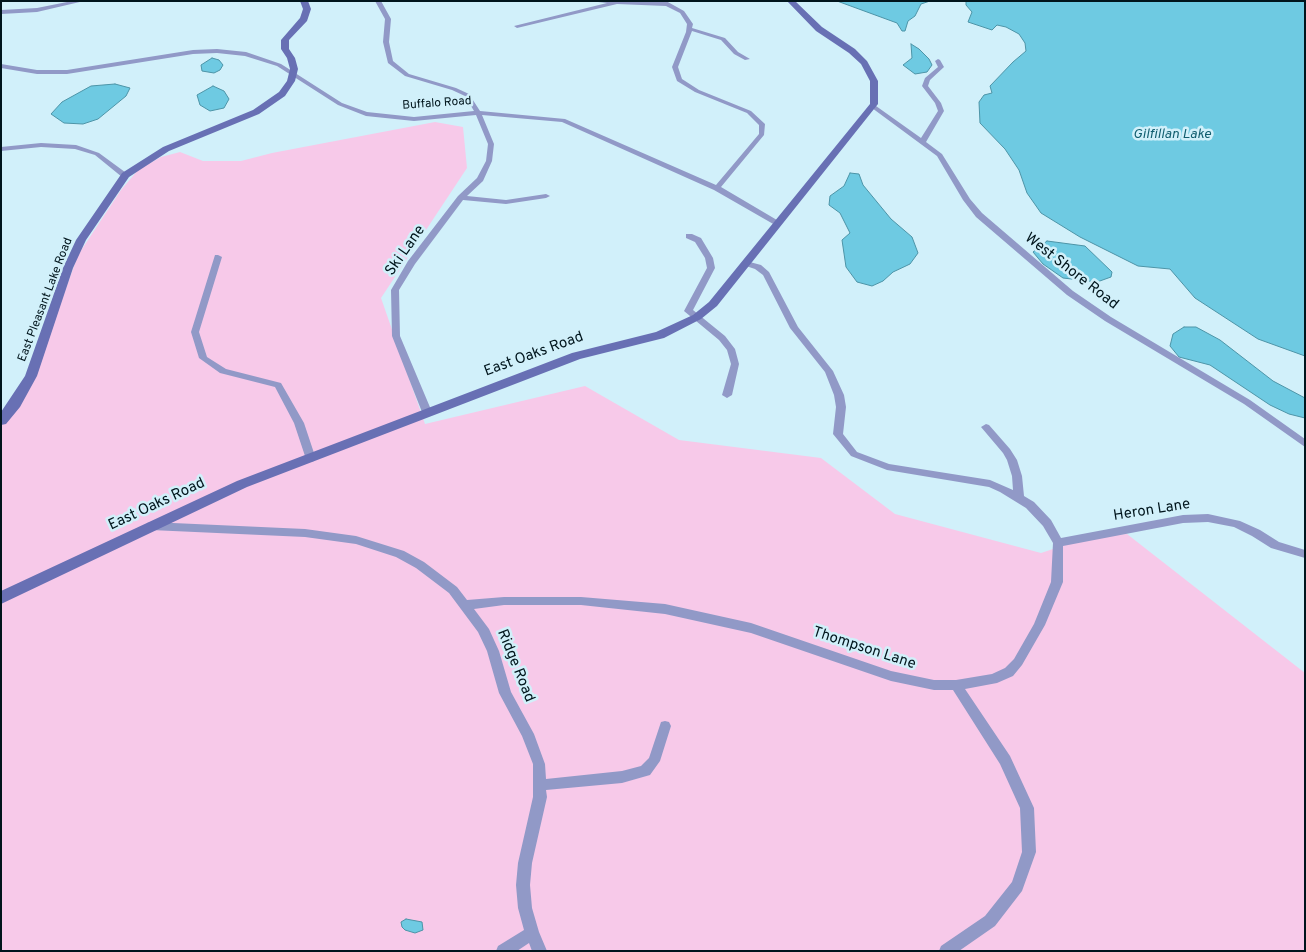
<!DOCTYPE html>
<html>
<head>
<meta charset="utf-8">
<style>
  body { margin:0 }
  #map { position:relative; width:1306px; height:952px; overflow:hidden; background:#d1f0fa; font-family:Overpass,sans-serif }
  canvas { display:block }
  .frame { position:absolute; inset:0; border:2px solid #00151c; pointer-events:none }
</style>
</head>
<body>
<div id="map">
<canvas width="1306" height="952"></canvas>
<div class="frame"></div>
</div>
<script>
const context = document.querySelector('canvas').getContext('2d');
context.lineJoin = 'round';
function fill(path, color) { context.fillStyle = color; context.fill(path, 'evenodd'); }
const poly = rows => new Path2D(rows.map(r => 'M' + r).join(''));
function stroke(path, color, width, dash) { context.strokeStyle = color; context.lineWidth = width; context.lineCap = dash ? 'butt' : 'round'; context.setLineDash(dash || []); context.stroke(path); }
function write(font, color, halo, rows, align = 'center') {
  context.font = font + ' Overpass,sans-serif'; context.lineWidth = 5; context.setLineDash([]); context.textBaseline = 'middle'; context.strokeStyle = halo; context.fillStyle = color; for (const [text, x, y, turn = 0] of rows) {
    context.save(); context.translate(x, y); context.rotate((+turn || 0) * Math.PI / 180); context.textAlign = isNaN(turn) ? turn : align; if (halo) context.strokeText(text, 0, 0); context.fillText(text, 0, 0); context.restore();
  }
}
fill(poly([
  [435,122,463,127,467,168,381,298,425,424,585,386,679,440,821,458,895,514,1041,553,1092,536,1127,534,1305,673,1305,951,1,951,1,420,41,357,78,255,121,190,138,170,161,157,180,152,203,161,241,161,272,153]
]), '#f7c9e9');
const water = poly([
  [837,1,930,1,921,4,915,16,908,21,905,31,902,31,897,23,837,1],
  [966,1,1305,1,1305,356,1258,339,1195,298,1170,269,1138,266,1080,237,1041,213,1027,193,1019,170,1005,149,980,123,979,102,984,95,992,93,990,86,1013,62,1026,51,1025,43,1019,34,1006,27,997,25,992,30,968,22,972,12,966,5,966,1],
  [911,44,919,49,929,59,932,65,927,72,915,74,903,65,912,58,911,44],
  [212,58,219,60,223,65,220,70,214,73,202,71,201,65,212,58],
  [115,84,130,88,126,96,98,119,83,124,64,123,51,114,62,102,91,86,115,84],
  [213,86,224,91,229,99,224,108,210,111,200,105,197,95,213,86],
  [850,173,859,174,863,185,891,219,912,237,918,253,910,264,893,272,883,281,872,286,857,282,846,267,842,240,850,233,840,213,829,205,830,196,844,186,850,173],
  [1047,241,1085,246,1112,272,1111,277,1097,282,1063,278,1043,264,1033,252,1047,241],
  [1184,327,1196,327,1220,340,1273,381,1305,398,1305,418,1289,414,1270,405,1210,365,1179,357,1170,346,1173,334,1184,327],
  [406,919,422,922,423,930,415,933,405,930,402,927,401,922,406,919]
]);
fill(water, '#6ecae2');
stroke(water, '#4d94a7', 1);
fill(poly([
  [72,1,84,1,37,12,1,14,1,10,37,8,72,1],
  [375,1,381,1,391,19,389,42,393,61,409,74,456,88,469,94,480,111,565,119,716,185,759,134,759,125,747,113,695,92,677,81,672,67,686,32,687,24,680,13,666,6,617,4,517,28,514,26,607,3,589,1,666,1,684,11,693,24,692,28,725,38,738,52,750,59,745,60,734,54,721,40,692,31,678,67,682,79,699,90,751,111,765,124,764,135,721,187,782,223,778,225,775,225,714,190,562,122,482,115,494,144,492,161,483,181,467,196,506,200,546,194,550,196,546,198,506,204,463,200,415,264,399,290,400,336,432,412,427,415,422,412,392,336,391,290,408,261,458,196,477,178,486,161,488,144,476,115,414,121,366,116,338,105,277,66,245,56,217,53,193,54,67,74,37,74,1,68,1,64,37,70,67,70,193,50,217,49,246,52,281,64,342,103,367,112,414,117,474,111,465,96,452,90,405,76,388,63,383,42,385,19,375,1],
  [938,59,940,60,944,67,930,80,928,86,941,103,944,111,926,142,942,154,970,199,982,213,1073,291,1111,317,1250,400,1305,439,1305,447,1244,404,1105,321,1067,295,976,217,963,200,937,156,872,108,872,106,876,106,921,138,938,111,935,103,922,86,925,78,938,67,935,61,938,59],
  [41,143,76,145,99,153,129,175,122,177,95,155,75,149,41,147,1,151,1,147,41,143],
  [686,234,692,234,701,238,713,258,715,268,693,310,725,336,735,349,739,364,732,395,727,398,722,395,731,364,727,350,719,340,684,311,707,268,705,258,695,242,686,238,686,234],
  [215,255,218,255,222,257,199,332,207,357,226,369,281,383,304,423,316,459,314,461,311,462,306,459,294,423,275,387,220,373,199,358,191,332,215,255],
  [743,261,746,261,761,265,769,272,798,327,833,371,844,395,846,407,843,434,857,452,889,464,990,480,1013,490,1012,476,1007,460,1003,453,981,427,986,424,989,425,1010,449,1017,460,1022,476,1024,496,1034,502,1051,520,1061,538,1183,515,1208,514,1240,521,1260,530,1279,542,1305,550,1305,558,1271,548,1252,536,1234,527,1208,522,1183,523,1063,546,1063,582,1045,625,1022,665,1013,676,997,683,965,689,1010,756,1034,808,1036,852,1022,891,995,926,959,951,939,951,941,946,985,916,1012,882,1022,852,1020,808,1000,764,953,690,934,690,891,681,751,633,665,614,581,605,504,605,474,609,489,629,499,651,511,692,534,734,545,764,546,779,622,771,641,766,649,758,661,722,665,721,669,722,671,726,660,761,650,775,622,783,546,790,547,797,532,863,530,885,532,908,539,932,547,951,532,951,529,943,517,951,496,951,498,946,524,930,518,908,516,885,518,863,533,797,533,764,522,736,499,693,487,651,478,632,449,593,416,568,396,557,356,544,305,537,151,530,147,529,146,526,147,523,151,522,305,529,356,536,404,551,424,562,457,587,467,600,504,597,581,597,665,604,751,623,891,671,934,680,956,680,992,674,1005,668,1014,659,1034,624,1051,582,1053,543,1043,526,1026,508,1000,492,989,487,887,470,851,456,833,434,836,407,834,395,825,372,790,328,763,275,755,269,743,265,743,261]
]), '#9199c7');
fill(poly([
  [300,1,308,1,311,9,307,21,289,40,289,49,295,58,298,69,295,81,285,96,259,114,169,151,129,177,86,240,73,268,37,376,20,407,6,424,1,425,1,412,25,376,63,268,76,240,122,173,163,147,253,110,279,92,287,81,290,69,287,58,281,49,281,40,300,18,303,9,300,1],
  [787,1,795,1,822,27,855,49,867,61,878,81,878,104,717,306,701,319,664,338,580,359,247,487,1,604,1,591,237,481,572,353,656,332,693,315,709,302,870,104,870,81,861,64,849,53,816,31,787,1]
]), '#6870b4');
write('12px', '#00151c', '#d1f0fa', [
  ["Buffalo Road",437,104,-4],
  ["East Pleasant Lake Road",46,300,-69]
]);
write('italic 14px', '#115e6f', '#d1f0fa', [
  ["Gilfillan Lake",1172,135]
]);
write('15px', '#00151c', '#d1f0fa', [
  ["Ski Lane",406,251,-55],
  ["West Shore Road",1071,272,38],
  ["East Oaks Road",534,355,-20],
  ["East Oaks Road",157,505,-25],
  ["Heron Lane",1152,511,-9],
  ["Thompson Lane",864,649,18],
  ["Ridge Road",515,666,68]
]);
</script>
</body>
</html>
